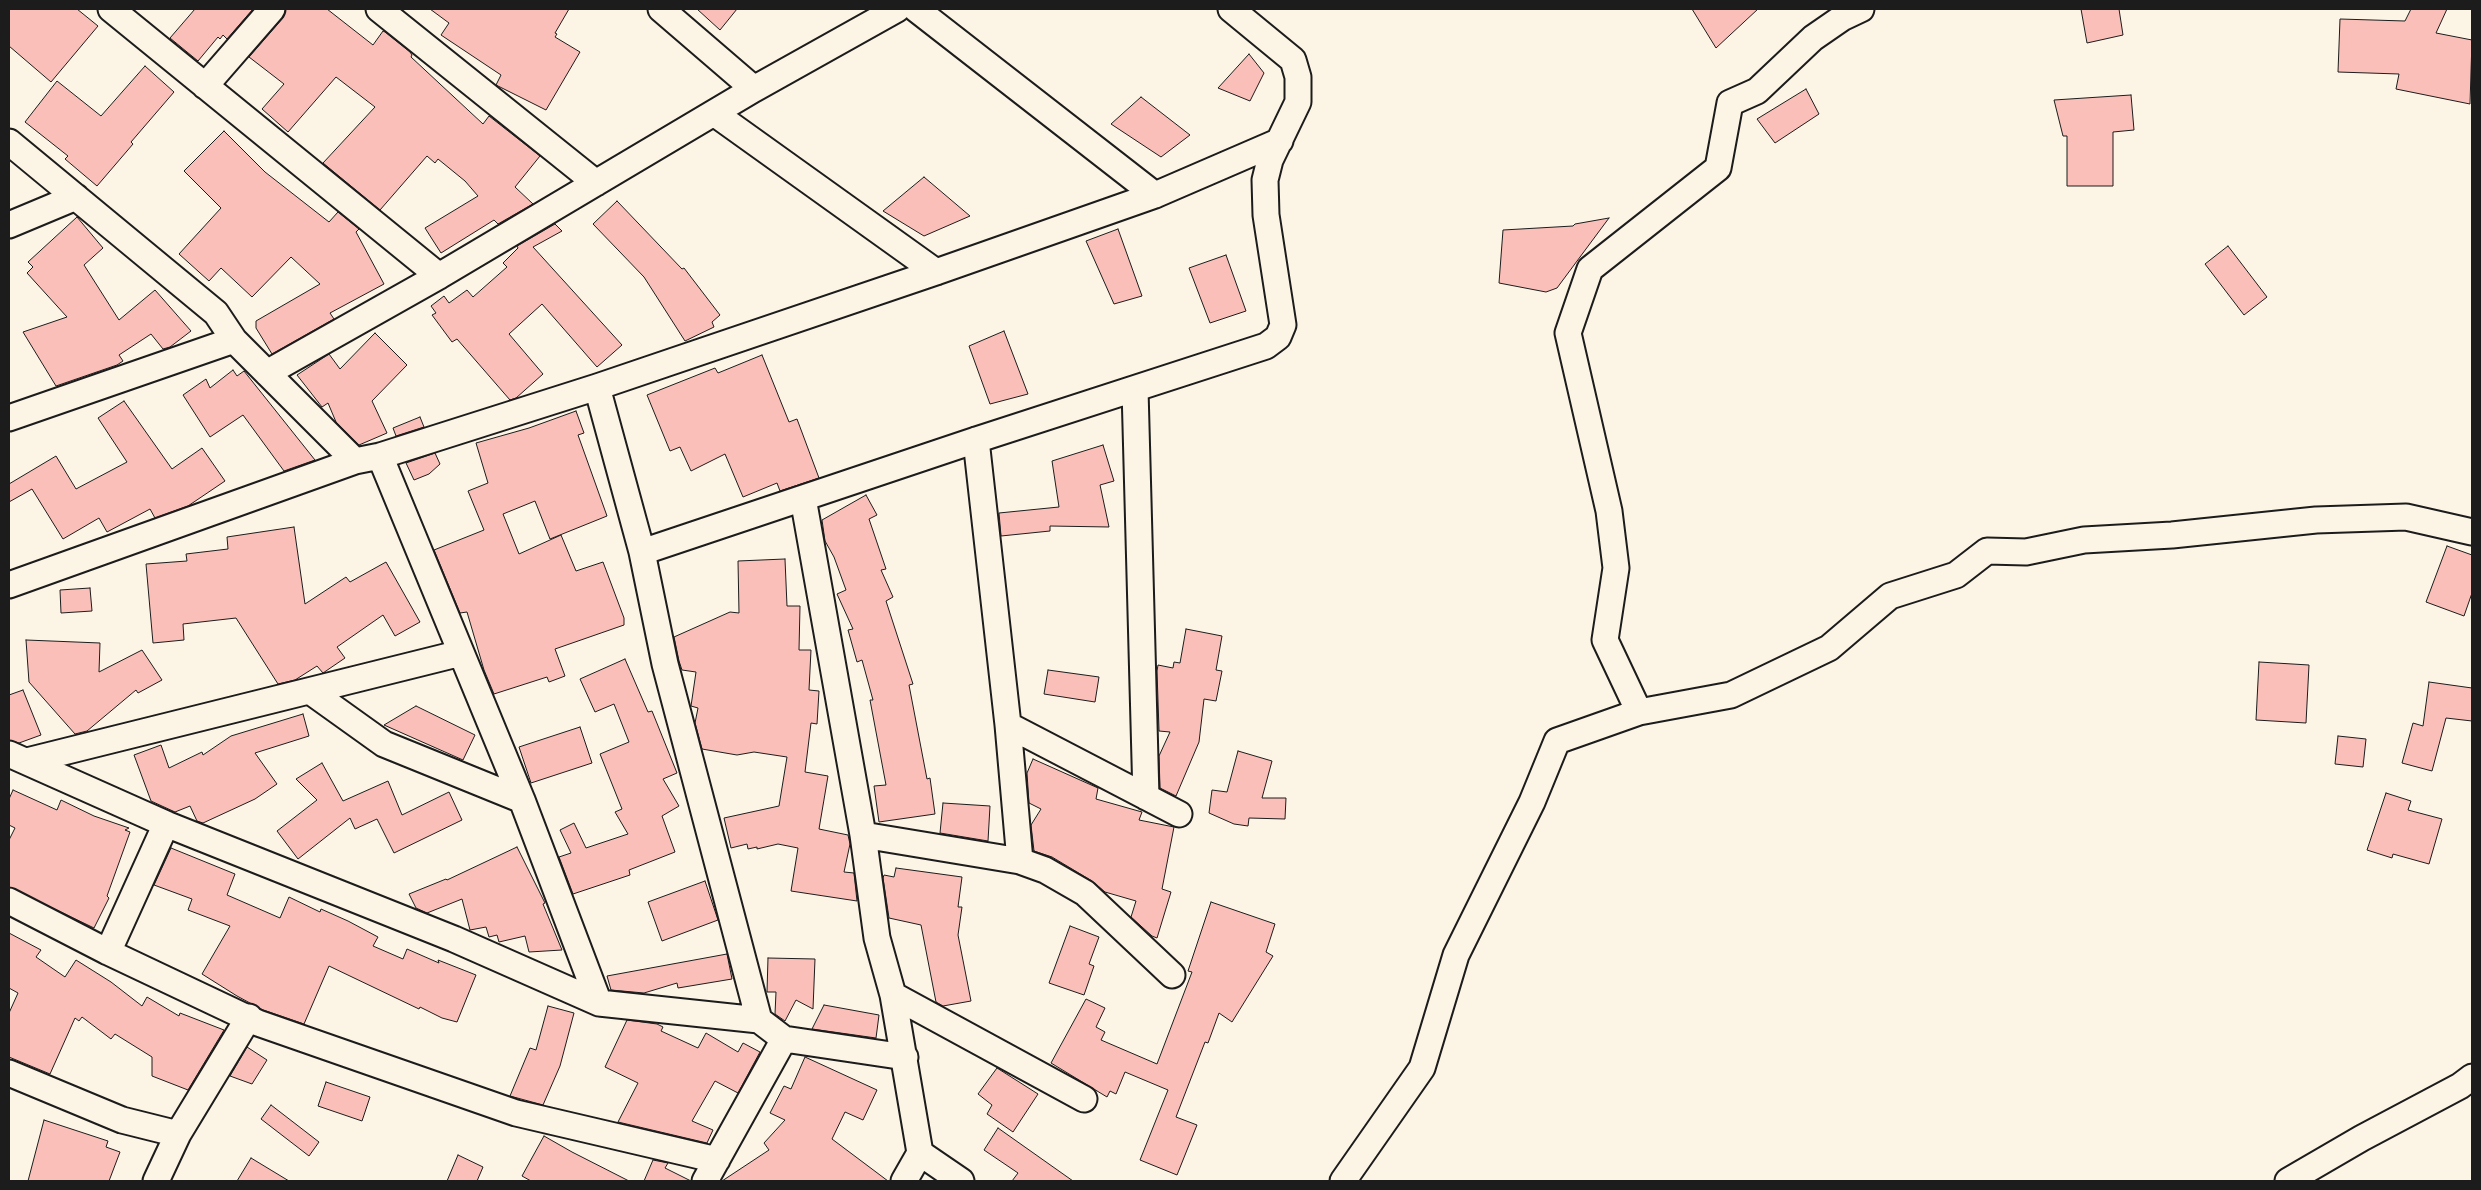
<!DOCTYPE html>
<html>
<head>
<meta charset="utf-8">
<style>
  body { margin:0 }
  #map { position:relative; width:2481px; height:1190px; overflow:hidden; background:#fcf5e5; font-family:"Shantell Sans",sans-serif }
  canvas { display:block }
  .frame { position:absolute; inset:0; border:10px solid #1c1c1c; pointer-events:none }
</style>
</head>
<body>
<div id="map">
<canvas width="2481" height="1190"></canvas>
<div class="frame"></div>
</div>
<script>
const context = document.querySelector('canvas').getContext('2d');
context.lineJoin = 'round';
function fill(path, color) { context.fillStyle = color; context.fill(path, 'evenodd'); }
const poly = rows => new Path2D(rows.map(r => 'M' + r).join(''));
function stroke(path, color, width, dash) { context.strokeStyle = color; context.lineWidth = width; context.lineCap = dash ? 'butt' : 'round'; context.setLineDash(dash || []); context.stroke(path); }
const building = poly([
  [9,9,77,9,98,26,51,82,9,46,9,9],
  [195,9,253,9,227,39,223,35,220,39,218,37,198,61,170,38,195,9],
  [286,9,327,9,373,45,383,31,385,32,410,52,412,55,411,57,483,124,489,116,540,156,515,187,533,204,498,224,494,220,441,253,425,228,478,196,465,181,438,159,435,163,427,156,380,210,323,163,375,107,336,77,288,132,262,109,284,84,249,57,283,18,286,9],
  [430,9,569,9,555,33,557,34,555,37,580,52,546,110,496,85,501,75,441,35,449,23,430,9],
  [697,9,737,9,720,30,697,9],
  [1692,9,1758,9,1716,48,1692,9],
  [2081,9,2119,9,2123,35,2087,43,2081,9],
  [2411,9,2447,9,2436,33,2472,40,2470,104,2396,89,2399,74,2338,72,2340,19,2405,21,2411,9],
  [1249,54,1264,73,1250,101,1218,88,1249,54],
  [145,66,174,92,131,142,133,144,97,186,65,159,68,156,25,122,57,81,101,116,145,66],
  [1806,89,1819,114,1775,143,1757,119,1806,89],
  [2131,95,2134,130,2113,132,2113,186,2067,186,2067,136,2063,136,2054,100,2131,95],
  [1141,97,1190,135,1161,157,1111,124,1141,97],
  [224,131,265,172,329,222,338,212,359,229,356,232,384,284,330,313,334,319,272,354,256,328,256,321,320,284,291,257,252,297,221,268,209,281,179,254,221,208,184,171,224,131],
  [924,177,970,216,924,236,883,211,924,177],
  [617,201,682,269,684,268,720,315,712,322,714,327,685,341,644,277,593,224,617,201],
  [77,217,103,248,84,265,119,320,155,290,191,331,170,347,163,349,151,334,119,355,123,361,117,365,56,386,23,332,67,317,27,273,33,267,28,262,77,217],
  [1609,218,1557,288,1546,292,1499,283,1503,230,1573,226,1575,224,1609,218],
  [555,224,562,231,533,247,622,345,597,367,542,304,509,334,543,374,516,398,510,400,457,339,452,342,432,315,436,313,431,306,444,296,449,303,467,290,473,297,507,267,503,263,518,248,517,246,555,224],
  [1118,229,1142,296,1114,304,1086,241,1118,229],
  [2228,246,2267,297,2244,315,2205,264,2228,246],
  [1226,255,1246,311,1210,323,1189,268,1226,255],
  [1004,331,1028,394,990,404,969,346,1004,331],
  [375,333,407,365,372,401,387,433,359,445,336,422,328,403,322,407,297,375,329,354,340,369,375,333],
  [762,355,789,422,797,419,819,478,780,491,777,483,743,497,725,454,691,471,680,447,670,451,647,395,715,368,718,373,762,355],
  [233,370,237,376,244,371,315,460,284,471,243,415,210,437,183,395,206,379,210,388,233,370],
  [124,401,172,469,202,448,225,481,188,506,155,518,150,509,107,532,99,518,63,539,32,489,9,502,9,484,56,456,76,489,127,462,98,418,124,401],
  [576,411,584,433,578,435,607,516,550,539,535,501,503,514,519,554,561,535,576,571,603,562,624,618,624,625,555,649,565,676,549,682,547,677,494,694,484,670,467,612,460,613,434,550,484,530,468,491,488,483,476,443,529,428,576,411],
  [420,417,424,427,396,436,393,428,420,417],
  [1103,445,1114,481,1100,485,1109,527,1050,526,1050,531,1001,536,999,513,1059,507,1052,461,1103,445],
  [435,453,440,464,429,474,414,480,406,463,435,453],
  [866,495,877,515,869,519,886,569,881,570,893,597,886,601,913,684,909,685,927,779,930,778,935,814,879,822,874,786,886,785,870,700,873,700,862,660,857,662,848,630,853,629,837,594,846,590,834,557,825,541,822,520,866,495],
  [294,527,305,604,346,577,350,582,386,562,420,622,395,636,383,615,337,647,345,658,323,673,317,666,295,680,278,684,236,618,183,624,184,640,153,643,146,564,187,561,186,554,228,549,227,537,294,527],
  [2447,546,2472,555,2472,593,2464,616,2426,602,2447,546],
  [785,559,787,606,800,606,799,650,811,650,809,690,819,691,817,724,811,723,805,772,828,776,819,829,848,835,850,844,844,872,854,873,857,901,791,891,798,848,778,844,757,849,757,847,748,849,747,844,731,848,724,818,779,806,787,757,754,752,737,755,702,749,695,723,698,708,691,706,696,672,682,670,679,661,674,637,730,612,739,613,738,561,785,559],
  [90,588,92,611,61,613,60,590,90,588],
  [1186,629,1222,636,1216,670,1222,671,1216,701,1204,699,1199,742,1176,796,1160,788,1159,756,1170,732,1159,731,1157,671,1158,665,1173,668,1174,662,1180,663,1186,629],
  [26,640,100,643,99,672,142,650,162,680,138,693,136,690,87,731,75,734,29,682,26,640],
  [625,659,648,712,652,711,677,773,663,779,679,806,662,816,675,852,629,870,630,875,573,894,559,857,571,853,560,830,574,823,586,848,628,834,615,812,622,809,600,754,629,742,614,704,595,712,580,679,625,659],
  [2259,662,2309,665,2306,723,2256,720,2259,662],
  [1048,670,1099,677,1095,702,1044,694,1048,670],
  [2429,682,2472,688,2472,721,2446,718,2432,771,2402,763,2413,723,2423,726,2429,682],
  [23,690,41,735,19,743,9,740,9,695,23,690],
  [416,706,475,735,463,760,384,725,416,706],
  [303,714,309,736,255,753,277,784,255,799,203,823,197,821,190,806,175,812,151,801,134,755,161,745,169,768,202,752,203,755,231,736,303,714],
  [580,727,592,763,531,783,519,747,580,727],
  [2338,736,2366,739,2363,767,2335,764,2338,736],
  [1238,751,1272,761,1262,798,1286,798,1285,819,1249,818,1248,826,1234,824,1209,813,1212,790,1227,792,1238,751],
  [1033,759,1098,788,1096,799,1142,812,1139,820,1174,827,1162,889,1171,892,1157,938,1152,936,1131,917,1136,901,1105,892,1092,881,1052,857,1034,851,1031,825,1041,809,1029,803,1027,773,1033,759],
  [322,763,343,801,388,781,402,815,449,792,462,820,394,853,377,819,355,829,350,818,298,859,277,831,317,800,296,779,322,763],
  [13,790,57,810,61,800,94,816,129,828,125,830,130,832,107,896,109,898,94,928,9,887,9,840,15,828,9,825,9,799,13,790],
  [2386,793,2411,801,2408,810,2442,819,2429,864,2393,854,2392,858,2367,850,2386,793],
  [943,803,990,806,988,841,940,833,943,803],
  [517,847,545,903,543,904,562,950,529,952,525,936,499,942,497,935,489,937,486,927,470,930,462,899,427,913,416,908,409,894,446,879,447,880,517,847],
  [171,848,235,874,227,895,280,918,289,897,320,912,321,909,348,921,378,937,373,946,403,959,407,949,439,963,438,960,476,975,457,1022,442,1018,420,1007,419,1009,329,966,304,1024,263,1010,237,996,202,974,230,926,188,910,192,899,154,885,171,848],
  [896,868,962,877,958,907,962,907,958,935,971,1001,943,1006,936,1002,921,925,889,918,883,878,884,875,894,877,896,868],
  [705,881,718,920,662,941,648,902,705,881],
  [1211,902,1275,924,1266,952,1273,956,1232,1022,1219,1013,1208,1043,1205,1042,1176,1117,1197,1125,1177,1175,1140,1160,1168,1090,1125,1072,1116,1094,1110,1091,1107,1097,1051,1063,1086,999,1105,1008,1096,1027,1105,1032,1101,1040,1157,1064,1192,972,1188,971,1211,902],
  [1070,926,1099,937,1089,964,1094,966,1084,995,1049,983,1070,926],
  [9,933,41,950,36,957,65,977,76,960,111,982,142,1006,147,997,179,1016,180,1013,224,1030,188,1090,152,1076,152,1057,115,1034,111,1039,82,1017,79,1021,75,1018,50,1074,9,1057,9,1013,18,993,9,988,9,933],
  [727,954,732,979,678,988,677,983,644,993,611,990,607,976,727,954],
  [768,958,815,959,813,1009,796,1000,785,1021,775,1014,776,992,767,992,768,958],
  [824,1005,879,1015,876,1038,812,1029,824,1005],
  [548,1006,574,1013,560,1066,543,1105,510,1096,530,1048,536,1050,548,1006],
  [627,1020,657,1024,663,1027,661,1031,698,1048,706,1033,738,1052,743,1043,760,1052,738,1093,715,1081,692,1121,713,1130,707,1143,618,1122,638,1083,605,1067,627,1020],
  [247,1047,267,1060,252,1084,230,1076,247,1047],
  [805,1057,877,1090,863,1120,845,1112,832,1139,888,1181,722,1181,769,1150,764,1143,785,1120,770,1113,784,1086,791,1089,805,1057],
  [997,1068,1038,1094,1013,1132,987,1114,992,1105,978,1094,997,1068],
  [326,1082,370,1097,362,1121,318,1106,326,1082],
  [271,1105,319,1142,309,1156,261,1119,271,1105],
  [44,1120,108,1141,106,1147,120,1152,109,1181,28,1181,44,1120],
  [998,1128,1073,1181,1012,1181,1018,1173,984,1150,998,1128],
  [544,1136,572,1152,629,1181,531,1181,522,1176,544,1136],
  [458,1155,483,1167,477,1181,447,1181,458,1155],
  [251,1158,289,1181,237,1181,251,1158],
  [653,1160,668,1163,665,1168,691,1181,644,1181,653,1160]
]);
fill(building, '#fabfb8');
stroke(building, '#1c1c1c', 1);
const street = poly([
  [111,9,439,276],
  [379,9,596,183],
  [661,9,754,89],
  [916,9,1155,195],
  [1861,9,1842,18,1813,38,1757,91,1730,103,1718,168,1590,269,1568,333,1609,511,1616,568,1605,640,1639,712,1731,695,1829,648,1890,596,1956,575,1987,551,2026,552,2084,540,2172,535,2316,520,2406,517,2472,532],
  [205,86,272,9],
  [714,113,936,272],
  [9,142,216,313,234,340,355,461],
  [9,225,76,197],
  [267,373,439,276,754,89,897,9],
  [597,387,642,552,665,664,759,1020],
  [1135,389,1146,797],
  [9,418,234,340],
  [976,440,1008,725,1020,861],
  [380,456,522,800,599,1003],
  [803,498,863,835,877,938,893,995,920,1153,904,1181],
  [642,552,976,440,1266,346,1278,337,1283,325,1266,215,1265,180,1270,160,1298,102,1298,77,1293,60,1231,9],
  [9,585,355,461,380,456,597,387,936,272,1155,195,1280,141],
  [310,691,384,744,522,800],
  [1008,725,1179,814],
  [9,754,166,824,454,939,599,1003,759,1020,784,1039,905,1057],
  [27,761,461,653],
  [863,835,1020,861,1045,870,1085,893,1172,975],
  [9,901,108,952,258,1023,516,1113,717,1160],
  [108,952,166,824],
  [893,995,1084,1099],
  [9,1073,122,1120,178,1134],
  [920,1153,961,1181],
  [156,1181,178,1134,249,1017],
  [705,1181,784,1039],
  [1343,1181,1422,1068,1456,955,1532,802,1557,741,1639,712],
  [2288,1181,2362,1138,2460,1086,2472,1077]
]);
stroke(street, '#1c1c1c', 29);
stroke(street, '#fcf5e5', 25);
</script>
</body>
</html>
